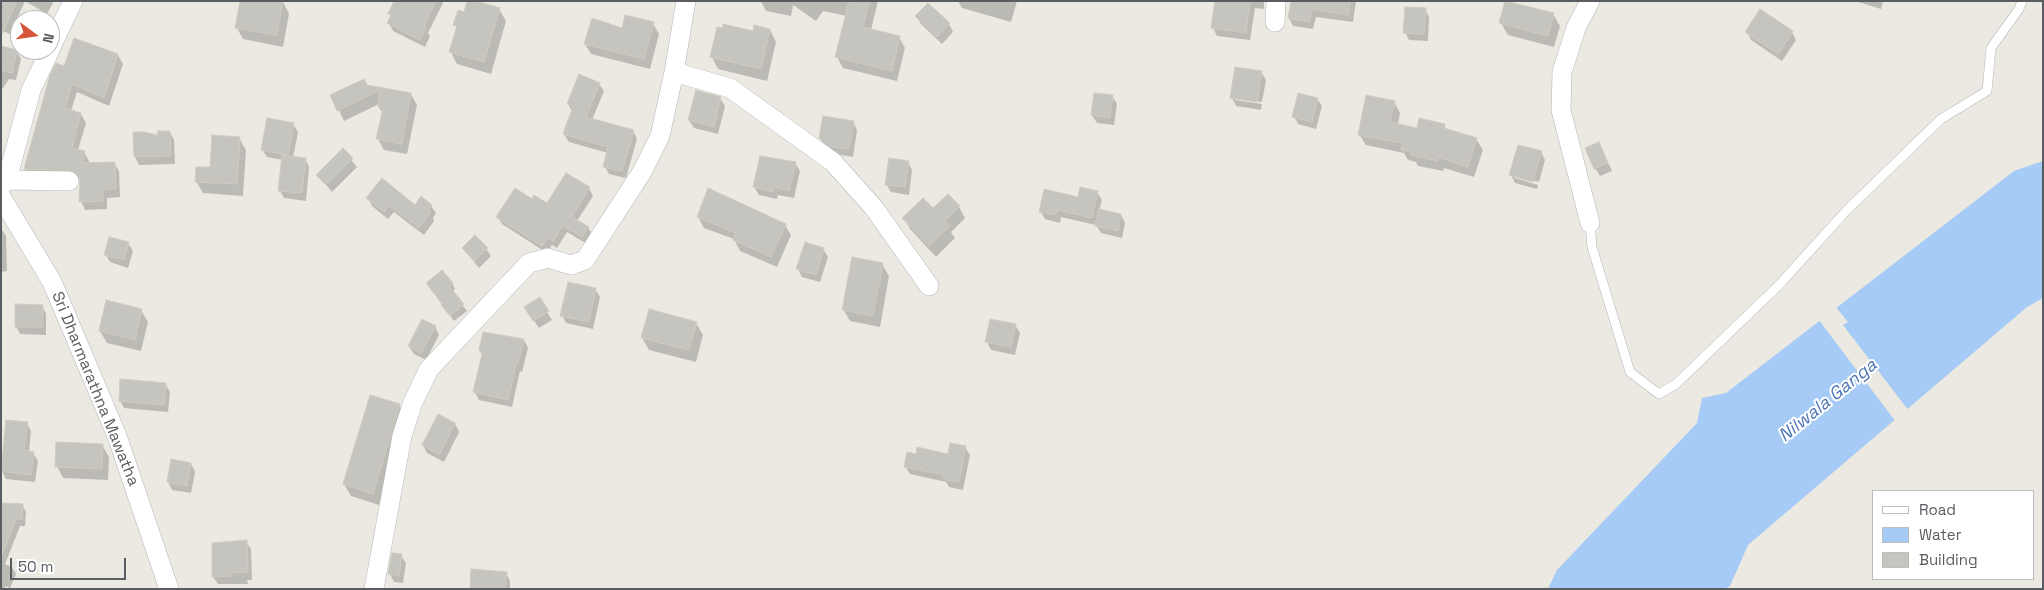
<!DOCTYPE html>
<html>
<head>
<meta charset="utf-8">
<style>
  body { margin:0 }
  #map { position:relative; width:2044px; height:590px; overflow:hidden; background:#ebe9e1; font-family:"Space Grotesk",sans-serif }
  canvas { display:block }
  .frame { position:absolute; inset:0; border:2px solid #595c60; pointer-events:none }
  .legend { position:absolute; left:1872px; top:490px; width:162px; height:90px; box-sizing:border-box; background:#fff; border:1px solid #bdbebf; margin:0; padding:6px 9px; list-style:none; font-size:15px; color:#595c60 }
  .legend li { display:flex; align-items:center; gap:10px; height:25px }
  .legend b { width:25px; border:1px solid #bdbebf }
  .north { position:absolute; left:10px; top:10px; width:50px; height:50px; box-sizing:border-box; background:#fff; border:1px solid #bdbebf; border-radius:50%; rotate:104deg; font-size:14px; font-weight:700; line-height:20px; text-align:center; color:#595c60 }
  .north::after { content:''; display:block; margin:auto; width:18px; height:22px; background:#d7563b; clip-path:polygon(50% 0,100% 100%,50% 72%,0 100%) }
  .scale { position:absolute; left:10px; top:558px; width:116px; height:22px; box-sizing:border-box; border:2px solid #595c60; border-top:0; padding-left:6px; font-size:15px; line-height:18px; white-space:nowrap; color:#595c60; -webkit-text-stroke:4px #fff; paint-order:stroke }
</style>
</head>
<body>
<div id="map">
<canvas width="2044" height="590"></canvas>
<div class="frame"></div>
<ul class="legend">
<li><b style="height:6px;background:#fff"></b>Road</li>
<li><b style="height:14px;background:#a5cbf6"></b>Water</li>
<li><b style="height:14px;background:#c6c4be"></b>Building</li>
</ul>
<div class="north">N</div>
<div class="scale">50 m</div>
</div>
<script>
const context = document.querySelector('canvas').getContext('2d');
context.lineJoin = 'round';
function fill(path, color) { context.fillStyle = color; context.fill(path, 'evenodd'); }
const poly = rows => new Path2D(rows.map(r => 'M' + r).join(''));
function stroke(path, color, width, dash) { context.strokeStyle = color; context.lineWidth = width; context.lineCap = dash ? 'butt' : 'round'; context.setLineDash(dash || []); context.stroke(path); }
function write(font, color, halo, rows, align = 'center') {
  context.font = font + ' "Space Grotesk",sans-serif'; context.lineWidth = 4; context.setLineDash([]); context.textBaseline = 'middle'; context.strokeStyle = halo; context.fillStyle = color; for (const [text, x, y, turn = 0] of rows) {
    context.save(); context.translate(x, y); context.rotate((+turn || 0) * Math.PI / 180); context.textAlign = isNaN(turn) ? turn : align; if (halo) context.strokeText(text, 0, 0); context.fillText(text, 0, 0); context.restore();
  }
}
fill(poly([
  [2043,161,2043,298,2027,307,1748,545,1730,586,1724,589,1548,589,1557,570,1697,423,1702,398,1726,393,2014,171]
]), '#a5cbf6');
fill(poly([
  [1835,306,1848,322,1843,325,1909,411,1896,422,1818,319]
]), '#ebe9e1');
fill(poly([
  [1,1,54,1,47,14,25,1,10,34,1,30],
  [395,1,442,1,443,3,428,33,430,36,425,47,393,31,389,23,392,17,390,13],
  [761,1,878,1,871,30,899,37,905,48,897,81,843,68,837,57,847,16,823,11,816,21,793,5,791,16,766,11],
  [958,1,1017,1,1011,22,962,8],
  [1222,1,1264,1,1264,9,1255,8,1250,40,1217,36,1213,28],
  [1292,1,1356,1,1353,22,1316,17,1313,29,1293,26,1289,18],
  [1855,1,1883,1,1881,9],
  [283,2,289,14,283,47,243,39,237,28],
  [499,9,506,21,491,74,457,64,451,52,457,29,455,25,465,14],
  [1425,9,1429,17,1428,41,1409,40,1405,32],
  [1553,14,1560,26,1554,47,1508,35,1501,23],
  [917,17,949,24,953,32,942,44,921,24],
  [653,24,659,34,650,69,591,54,585,44,622,30],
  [770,30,776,42,767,81,718,69,712,57],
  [1747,32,1792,32,1796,40,1782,61,1751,40],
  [1,47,16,51,21,59,16,80,9,79,1,91],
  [118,55,123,64,109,106,77,92,71,111,81,114,86,123,78,150,84,152,89,161,88,164,114,163,119,171,120,197,107,198,107,209,85,210,81,201,80,179,30,177,25,169,65,68],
  [1261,72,1266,80,1262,102,1235,98,1235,100,1262,104,1261,110,1236,106,1232,98],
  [599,84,604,91,592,120,633,131,637,139,626,178,609,174,605,167,608,153,569,142,564,134,572,111,568,104],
  [366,86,411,94,417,105,407,154,384,150,378,139,383,114,379,107,379,104,344,121,332,96],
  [1112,96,1117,104,1114,125,1097,123,1092,115],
  [720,98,725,106,718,134,694,128,689,120],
  [1317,99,1322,106,1316,129,1298,124,1294,116],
  [1394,102,1400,113,1398,125,1418,130,1444,125,1447,130,1476,139,1483,150,1474,177,1444,168,1443,171,1418,166,1416,162,1408,160,1404,153,1366,145,1359,134],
  [853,122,857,130,853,157,836,154,825,146,820,138],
  [293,124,298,132,293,158,305,159,309,167,306,201,284,198,280,191,283,160,267,157,262,149],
  [170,132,174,140,175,164,139,165,135,157],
  [239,138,246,150,243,196,203,193,196,181],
  [1599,143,1612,171,1600,176,1595,168],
  [343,150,357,167,332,192,318,175],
  [1541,152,1545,160,1539,182,1515,175,1515,178,1538,185,1537,189,1515,183,1511,175],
  [908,162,912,170,909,195,891,192,886,184],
  [795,163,800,171,794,198,778,195,777,199,759,195,754,187],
  [589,188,593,196,577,221,588,227,592,235,587,244,567,232,557,248,552,245,547,253,502,224,498,217,532,201,548,205],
  [1097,192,1102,200,1099,210,1121,215,1125,223,1122,238,1101,233,1096,225,1061,217,1060,223,1045,219,1041,212],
  [947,196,959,207,965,218,951,232,955,238,936,257,910,229,904,218,933,210],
  [368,198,416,206,431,206,436,213,433,218,434,221,424,235,394,212,388,219,372,206],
  [698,217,785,225,791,235,777,267,740,251,734,239,704,228],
  [1,228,6,236,7,271,1,272],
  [128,243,133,251,128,268,110,262,105,254],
  [463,248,486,249,491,256,479,268],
  [823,249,828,257,820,282,802,277,798,269],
  [882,264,889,276,880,327,850,321,843,309],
  [452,283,455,289,452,292,467,311,454,321,427,284],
  [595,289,600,297,593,329,566,323,562,315],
  [539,299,552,320,539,328,530,315],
  [42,306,46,314,46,335,20,334,16,326],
  [141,310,148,322,141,351,107,343,100,331],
  [696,323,703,335,696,362,649,350,642,338],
  [1015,325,1020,333,1015,355,991,350,987,342],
  [435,327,439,335,426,360,414,354,409,346],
  [524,340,528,348,522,372,520,371,512,407,479,400,475,392],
  [165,384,170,392,168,412,124,408,120,401],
  [399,405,406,417,379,505,351,496,344,484],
  [438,416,455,424,459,432,444,462,427,453,423,445],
  [27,423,31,431,29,452,33,453,38,461,35,482,6,479,2,471],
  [102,445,109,457,108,480,63,478,57,466],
  [965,447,970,455,963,490,949,487,946,482,910,474,905,466,949,455],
  [191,464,195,472,191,493,172,490,168,482],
  [1,504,22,505,26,512,25,526,20,526,5,564,12,567,16,574,10,588,5,586,5,589,1,589],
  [246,542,251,549,252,580,247,580,248,584,218,584,213,577],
  [401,556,406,563,403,583,394,582,390,574],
  [506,573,510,581,510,589,471,589]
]), '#0003');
const building = poly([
  [1,1,17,1,1,36,1,1],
  [240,1,283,1,277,35,235,28,240,1],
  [394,1,436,1,424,26,426,27,420,40,387,23,391,15,388,14,394,1],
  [467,1,476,1,500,8,484,62,449,52,457,26,453,25,458,10,464,12,467,1],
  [849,1,869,1,863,27,900,36,892,71,835,57,849,1],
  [1215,1,1250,1,1246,33,1211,28,1215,1],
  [1291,1,1351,1,1348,15,1312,9,1309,22,1288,18,1291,1],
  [1505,1,1554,13,1548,36,1499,23,1505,1],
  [928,3,950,23,937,37,915,16,928,3],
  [1405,7,1426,8,1424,34,1403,33,1405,7],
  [1760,9,1793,31,1778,54,1745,32,1760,9],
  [625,15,654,22,644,59,584,44,592,18,622,28,625,15],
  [723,24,753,31,754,25,770,29,761,69,710,57,717,27,722,28,723,24],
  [74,38,118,54,104,98,72,84,65,108,81,113,72,148,85,151,82,163,115,162,116,189,103,189,103,201,79,202,80,181,79,175,74,171,24,169,50,75,56,63,64,66,74,38],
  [1,46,17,50,12,73,1,71,1,46],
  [1235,67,1262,71,1257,102,1230,98,1235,67],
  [579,74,600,83,586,117,634,130,622,171,603,167,608,147,563,134,573,106,567,104,579,74],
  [364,79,367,85,411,93,402,144,376,139,383,108,378,107,380,90,337,111,330,95,364,79],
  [696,90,721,97,714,127,688,120,696,90],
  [1094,93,1113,95,1110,118,1091,115,1094,93],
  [1298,93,1318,98,1312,122,1292,117,1298,93],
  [1366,95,1395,101,1390,122,1417,128,1419,118,1445,124,1444,128,1477,138,1468,167,1438,157,1437,161,1411,155,1411,152,1401,150,1402,143,1358,135,1366,95],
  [823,116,854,121,849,149,831,147,819,138,823,116],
  [267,118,294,123,288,155,261,150,267,118],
  [158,131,170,131,171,156,134,157,133,132,144,132,157,135,158,131],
  [212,135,240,137,237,184,195,182,196,167,210,167,212,135],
  [1599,142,1608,163,1594,169,1585,148,1599,142],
  [1518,145,1542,151,1533,182,1509,175,1518,145],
  [343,148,353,158,326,185,316,175,343,148],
  [282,155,306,158,302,193,278,191,282,155],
  [760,156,796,162,789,191,774,187,773,192,753,187,760,156],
  [889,158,909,161,905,187,885,185,889,158],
  [566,173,590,187,572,217,589,227,582,237,563,226,553,241,548,238,542,246,496,217,515,188,532,199,534,195,547,203,566,173],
  [382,178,415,205,421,196,432,205,428,210,431,212,419,228,389,205,384,212,366,198,382,178],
  [1080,187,1098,191,1092,218,1057,210,1056,215,1039,212,1044,189,1078,197,1080,187],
  [708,188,786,224,771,257,733,240,736,233,697,217,708,188],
  [948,194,960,206,945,221,950,226,929,246,902,218,923,198,933,208,948,194],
  [1099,209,1121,214,1118,231,1095,226,1099,209],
  [475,235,488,248,474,261,462,248,475,235],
  [109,237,129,242,124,260,104,255,109,237],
  [805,242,824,248,816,275,796,269,805,242],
  [852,257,883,263,873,316,842,310,852,257],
  [442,270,453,283,449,286,464,304,450,316,441,305,443,304,426,283,442,270],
  [568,282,596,288,589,322,560,316,568,282],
  [540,297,549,311,533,321,524,307,540,297],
  [106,300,142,309,135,340,99,331,106,300],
  [15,304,43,305,42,327,15,327,15,304],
  [649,309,697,322,689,350,641,338,649,309],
  [422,319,436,326,421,353,408,346,422,319],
  [990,319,1016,324,1011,347,985,342,990,319],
  [483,332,524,339,518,364,516,364,508,400,473,392,482,354,479,350,483,332],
  [120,379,166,383,164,405,119,401,120,379],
  [370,395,400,404,373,494,343,484,370,395],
  [438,414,455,423,439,455,422,445,438,414],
  [6,420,28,422,24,450,34,452,31,475,1,471,6,420],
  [56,442,103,444,102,469,55,467,56,442],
  [950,443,966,446,959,482,944,480,944,475,904,467,907,452,916,454,917,447,948,454,950,443],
  [171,459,191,463,187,486,167,482,171,459],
  [1,503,23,504,22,519,16,519,2,555,1,503],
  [247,540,248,572,230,573,231,576,212,577,212,543,247,540],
  [392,553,402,554,399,576,388,574,392,553],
  [471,569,507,572,505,589,470,589,471,569]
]);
fill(building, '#c6c4be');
stroke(building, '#cecbc0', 1);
const lane = poly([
  [1590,223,1592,247,1630,372,1659,394,1676,384,1779,285,1847,210,1941,119,1987,91,1991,48,2019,9,2022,1]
]);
const street = poly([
  [1275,22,1276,1],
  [50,49,73,1],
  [674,72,730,88,833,162,874,208,929,286],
  [7,180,69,181],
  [1,186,7,180,31,90,50,50],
  [1,197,52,282,117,436,169,589],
  [1590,223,1561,110,1562,72,1576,28,1590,1],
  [374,589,402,436,413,402,429,369,529,263,548,258,571,265,585,260,642,172,660,136,674,72,686,1]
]);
stroke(lane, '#b3b6ba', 10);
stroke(street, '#b3b6ba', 20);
stroke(lane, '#fff', 9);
stroke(street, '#fff', 19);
write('16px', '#595c60', '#fff', [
  ["Sri Dharmarathna Mawatha",95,389,68]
]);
write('italic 18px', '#4c75b5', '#fff', [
  ["Nilwala Ganga",1828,401,-39]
]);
</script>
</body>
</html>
